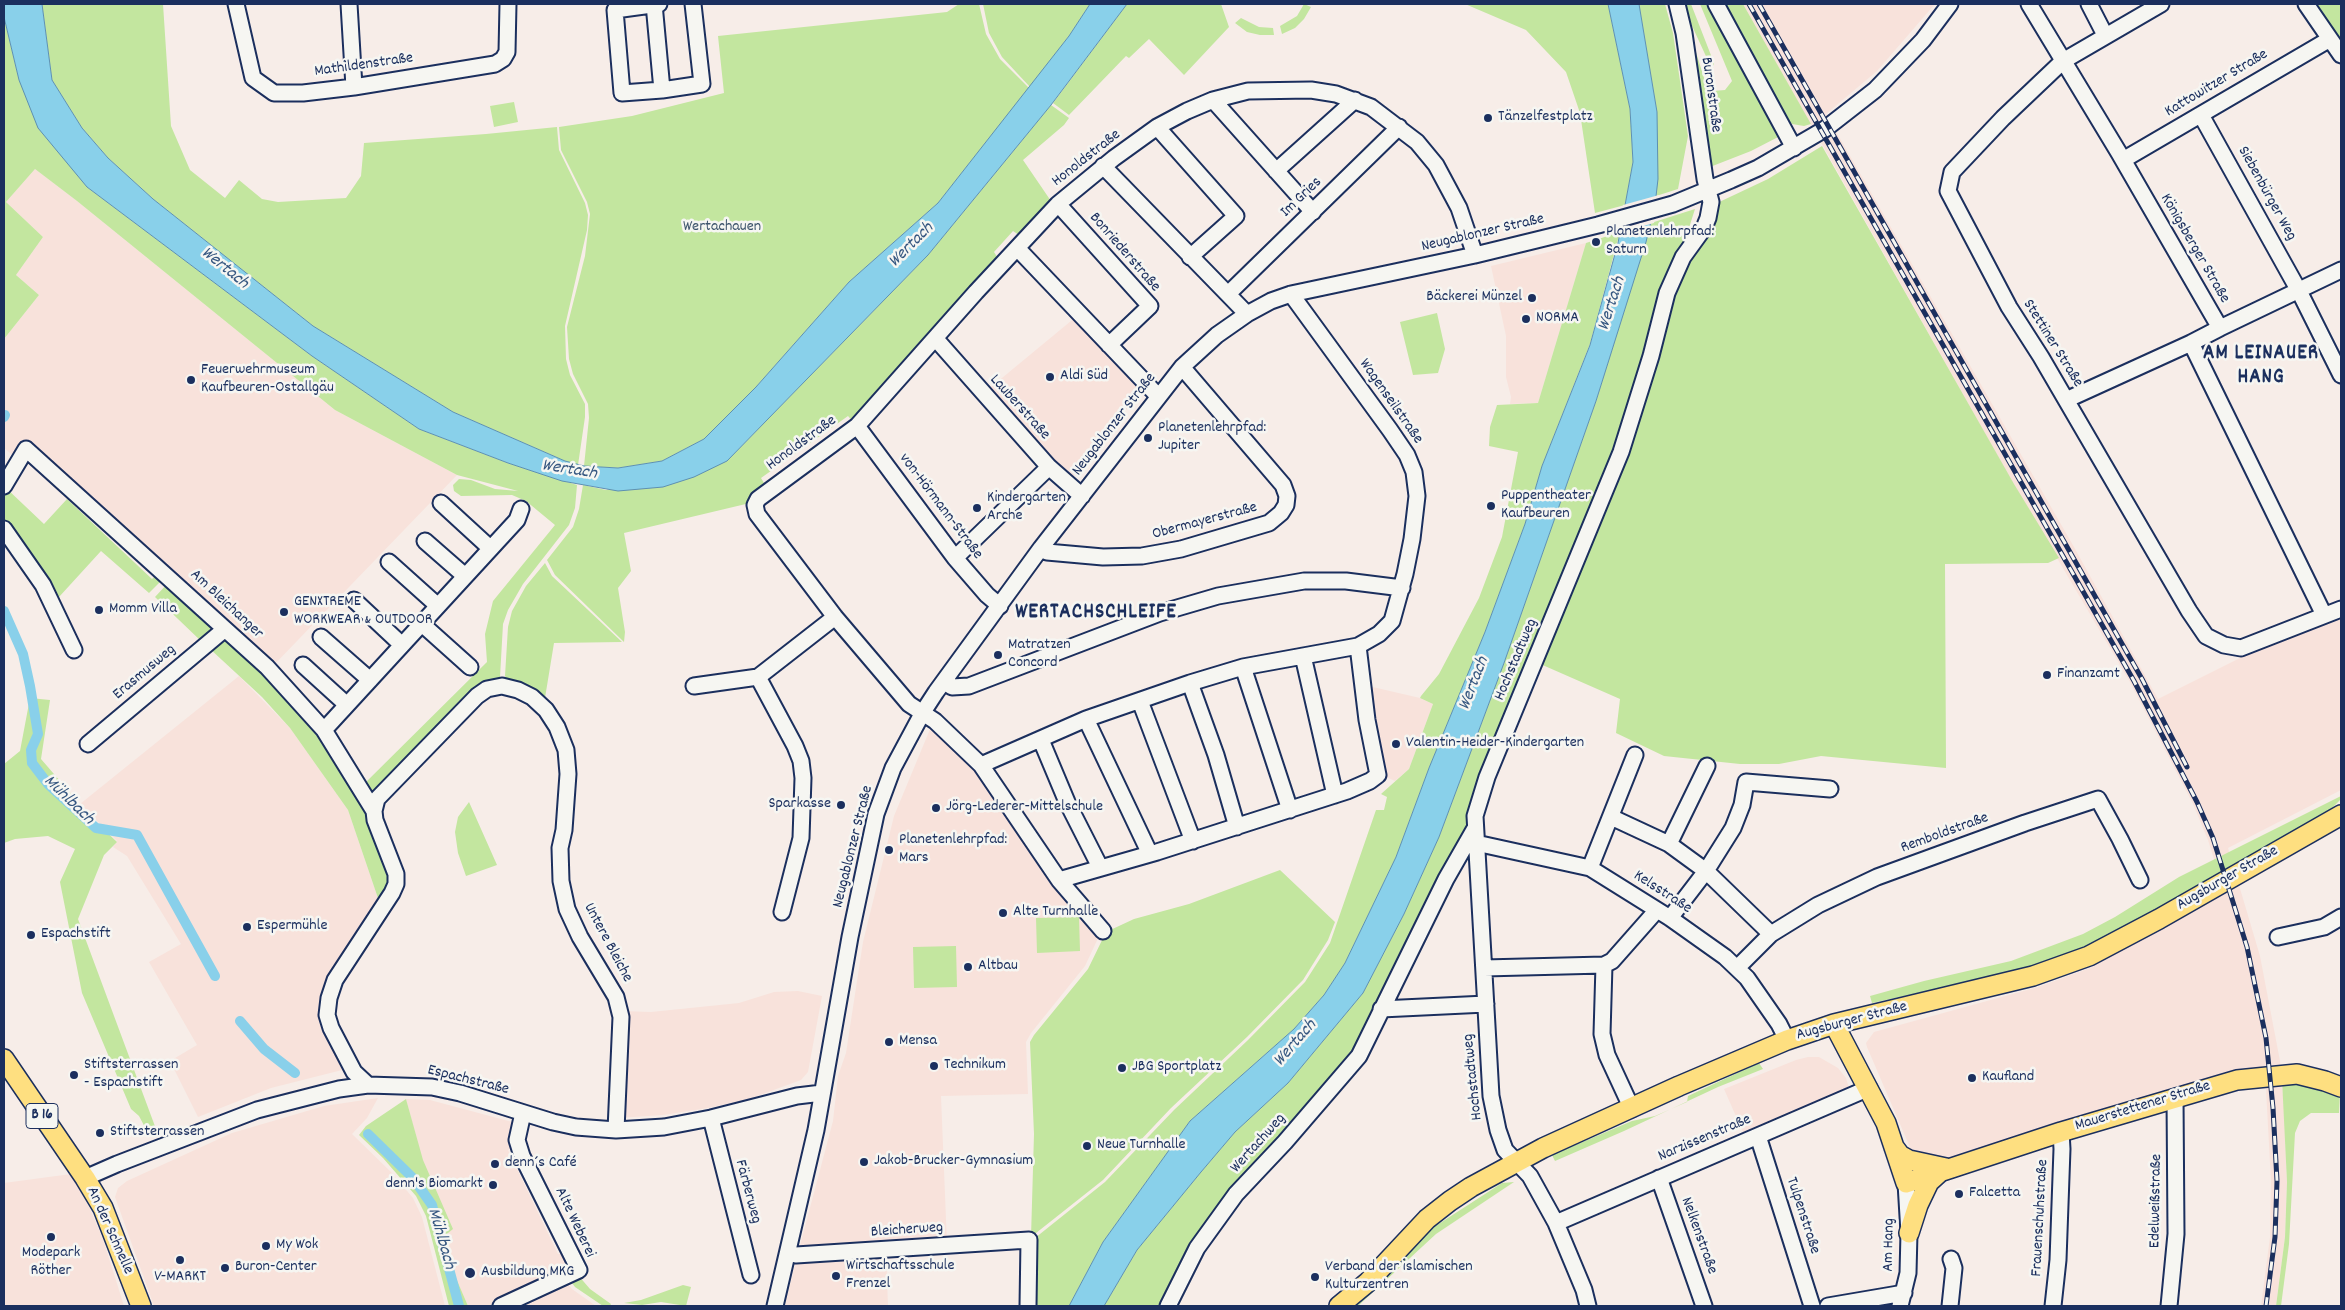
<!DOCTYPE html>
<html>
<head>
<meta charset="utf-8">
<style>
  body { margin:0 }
  #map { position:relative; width:2345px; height:1310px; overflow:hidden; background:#f7ede8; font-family:Dekko,sans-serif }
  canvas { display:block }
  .frame { position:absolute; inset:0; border:5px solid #1b2f5e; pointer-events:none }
</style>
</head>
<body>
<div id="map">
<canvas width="2345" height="1310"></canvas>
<div class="frame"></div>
</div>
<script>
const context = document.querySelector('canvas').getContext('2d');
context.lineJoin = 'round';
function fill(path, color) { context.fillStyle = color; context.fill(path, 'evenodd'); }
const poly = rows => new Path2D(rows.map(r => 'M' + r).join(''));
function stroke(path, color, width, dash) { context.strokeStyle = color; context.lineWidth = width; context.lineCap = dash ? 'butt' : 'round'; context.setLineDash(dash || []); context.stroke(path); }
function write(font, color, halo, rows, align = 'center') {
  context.font = font + ' Dekko,sans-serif'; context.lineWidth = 5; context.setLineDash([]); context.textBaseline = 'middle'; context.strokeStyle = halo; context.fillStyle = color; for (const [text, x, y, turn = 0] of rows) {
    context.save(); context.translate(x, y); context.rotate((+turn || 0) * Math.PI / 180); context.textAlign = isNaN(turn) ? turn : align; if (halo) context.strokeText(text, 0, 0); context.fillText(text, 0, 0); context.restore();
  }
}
fill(poly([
  [1743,4,1935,4,1877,71,1826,114,2074,547,2158,699,2244,656,2243,652,2341,612,2341,790,2228,848,2260,956,2280,1061,2284,1106,2287,1182,2285,1237,2276,1306,2261,1306,2270,1237,2271,1182,2265,1070,1947,1161,1912,1152,1867,1047,1866,1043,1874,1032,2038,987,2090,968,2172,922,2223,889,2208,840,2193,804,2130,682,2014,485],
  [35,169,77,201,335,410,457,475,271,668,25,444,16,458,4,448,4,339,39,295,16,275,43,237,6,202],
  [1586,243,1538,403,1510,404,1511,397,1506,377,1506,336,1491,266],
  [1077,316,1145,386,1069,482,985,392],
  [239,676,290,728,348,810,381,907,326,998,346,1069,271,1088,198,1117,170,1061,197,1045,149,962,181,944,127,856,113,847,117,841,80,804],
  [1364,685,1420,698,1433,704,1409,769,1395,781,1380,774],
  [933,722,980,766,1101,932,1085,966,1031,1033,1026,1042,1028,1094,941,1096,947,1244,798,1253,833,1121,838,1076,846,1053,863,942,894,816],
  [798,991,822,996,808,1072,801,1080,749,1099,708,1108,663,1115,619,1118,622,1011,651,1012,739,1003,774,992],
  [1808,1057,1819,1057,1838,1068,1846,1078,1849,1088,1746,1139,1724,1089,1796,1060],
  [378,1098,367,1118,352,1134,392,1173,413,1198,422,1217,445,1306,154,1306,115,1197,118,1188,127,1181,232,1133,324,1106],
  [406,1099,430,1100,516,1123,515,1146,508,1150,558,1254,566,1251,575,1268,504,1299,494,1306,468,1306,450,1264],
  [71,1174,90,1209,103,1239,124,1306,4,1306,4,1183],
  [886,1251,888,1306,785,1306,797,1256],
  [564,1279,572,1289,596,1306,508,1306]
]), '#f8e2db');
fill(poly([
  [42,4,163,4,171,126,190,170,225,198,239,180,262,199,278,202,346,198,361,176,364,143,486,134,557,127,559,150,585,203,588,215,587,230,565,326,566,359,570,375,585,404,585,417,578,465,565,461,453,412,313,326,153,199,108,158,82,128,52,80],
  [959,4,979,4,986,34,1000,59,1029,88,938,203,849,282,756,387,704,439,662,461,618,468,584,466,589,418,588,404,573,374,569,359,567,327,585,256,590,214,587,202,561,150,559,127,632,116,724,93,718,36,947,12],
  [983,4,1090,4,1069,36,1030,87,1002,57,989,33],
  [1127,4,1221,4,1229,27,1184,75,1149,39,1129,58,1126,56,1069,115,1053,103],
  [1304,4,1311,7,1304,19,1295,28,1282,34,1280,26,1297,16],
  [1465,4,1608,4,1630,109,1633,162,1625,205,1595,213,1580,113,1566,72,1526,30],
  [1639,4,1665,4,1673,33,1688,136,1678,189,1656,196,1657,112],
  [1682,4,1691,4,1714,63,1713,66,1710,65],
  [1700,4,1711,4,1782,135,1751,151,1710,167,1688,33,1693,43,1706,84,1713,91,1725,90,1732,81],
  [1724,4,1743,4,1811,124,1804,126,1792,124,1784,115],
  [2311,4,2341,4,2341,47],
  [4,17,19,80,87,187,312,356,419,429,508,463,577,485,575,508,569,525,523,584,508,610,503,624,500,677,495,679,494,683,374,796,362,786,487,662,485,634,493,601,555,525,526,501,512,495,461,496,454,491,453,485,459,479,471,480,495,489,518,491,457,475,335,410,77,201,35,169,6,202,43,237,16,275,39,295,4,339],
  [1241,18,1259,27,1273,28,1274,35,1260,35,1247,32,1235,23],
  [514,102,518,122,494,127,490,106],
  [1051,105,1069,118,1064,125,1023,160,1053,204,1022,237,1013,231,994,252,999,260,854,423,848,416,761,478,767,488,750,503,624,533,631,571,618,588,625,632,624,642,555,575,547,560,573,527,579,509,583,485,606,490,727,461,928,255],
  [1822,146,2014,484,2059,558,2048,563,1945,564,1946,768,1821,756,1779,764,1740,764,1664,756,1616,733,1620,699,1538,663,1669,293,1715,204,1768,179],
  [1695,209,1618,451,1472,830,1357,1055,1283,1140,1164,1306,1104,1306,1137,1250,1201,1172,1235,1132,1288,1083,1363,993,1404,914,1439,837,1504,663,1596,401,1651,223],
  [1620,232,1590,344,1542,466,1525,524,1485,632,1429,768,1396,857,1345,963,1324,995,1294,1029,1190,1121,1103,1242,1069,1306,1029,1306,1030,1242,1105,1182,1174,1110,1248,1040,1305,982,1330,943,1376,810,1384,810,1387,797,1381,794,1409,769,1433,704,1420,698,1421,696,1439,674,1479,598,1502,537,1518,452,1489,446,1490,427,1497,405,1538,403,1586,243],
  [1437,313,1445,349,1438,373,1413,375,1400,322],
  [5,487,44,524,67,499,152,579,159,572,165,577,149,593,101,551,59,597,4,524],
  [545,563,552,576,622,642,554,643,544,704,510,684,505,676,508,627,512,611,526,586],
  [168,583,218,628,202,642,155,597],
  [226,634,322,731,358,790,393,875,381,907,348,810,290,728,262,697,209,648],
  [30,698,50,700,41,759,92,818,117,842,104,855,78,919,156,1129,148,1133,139,1116,131,1109,82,993,60,882,75,849,48,836,15,839,4,843,4,764,20,751],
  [2341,796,2341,799,2328,812,2143,919,2086,949,2032,968,1872,1003,1870,996,1924,981,2011,961,2083,934,2115,917,2179,877],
  [469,802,497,865,466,876,458,853,455,832,458,817],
  [1280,870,1335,922,1328,940,1303,980,1247,1037,1171,1108,1103,1180,1031,1237,1034,1134,1030,1042,1034,1035,1088,969,1106,932,1134,919,1189,904],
  [1079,917,1080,951,1037,953,1036,918],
  [956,946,957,987,914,988,913,947],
  [1759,1063,1763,1069,1718,1087,1624,1131,1555,1161,1552,1155,1632,1121,1655,1116,1687,1102,1688,1096],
  [2282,1079,2340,1093,2339,1113,2311,1113,2300,1121,2295,1133,2289,1244,2281,1306,2276,1306,2285,1237,2287,1182],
  [406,1099,423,1160,453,1229,443,1237,450,1264,468,1306,449,1306,426,1216,416,1196,383,1158,359,1135,366,1126],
  [1514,1182,1436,1234,1358,1306,1352,1306,1434,1227,1502,1183],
  [578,1275,590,1289,611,1304,610,1306,603,1306,575,1287,569,1279],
  [683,1285,691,1287,686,1306,661,1302,642,1305,624,1303,641,1300]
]), '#c3e69f');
const water = poly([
  [4,4,42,4,52,80,82,128,108,158,153,199,313,326,453,412,565,461,584,466,618,468,662,461,704,439,756,387,849,282,938,203,1069,36,1090,4,1127,4,1051,105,928,255,727,461,694,477,663,487,618,491,562,481,508,463,419,429,312,356,87,187,38,128,19,80,4,17,4,4],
  [1608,4,1639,4,1657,112,1658,179,1655,205,1646,242,1596,401,1504,663,1439,837,1404,914,1363,993,1288,1083,1235,1132,1201,1172,1137,1250,1104,1306,1069,1306,1103,1242,1190,1121,1294,1029,1324,995,1345,963,1396,857,1429,768,1485,632,1525,524,1542,466,1590,345,1618,243,1633,162,1630,109,1608,4]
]);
fill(water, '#89d0ea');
stroke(water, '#5d90b2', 1);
fill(poly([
  [1659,195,1654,223,1617,233,1623,205]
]), '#f7ede8');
stroke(poly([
  [4,417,5,415],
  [4,611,23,654,30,686,38,734,31,750,32,763,48,784,96,828,137,835,215,976],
  [240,1021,264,1049,295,1073],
  [368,1134,413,1178,432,1205,459,1306]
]), '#89d0ea', 10);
const minor = poly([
  [236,4,253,78,274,93,303,93,354,87,495,64,503,59,507,52,508,4],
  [349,4,354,87],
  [654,4,662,90],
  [659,4,615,10,622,93,662,90,702,84,693,4],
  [1716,4,1794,148],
  [2029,4,2119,153,2220,328,2191,343,2066,400],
  [2089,4,2105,35],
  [2161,4,2063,61,2003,118,1952,172,1948,191,2009,307,2041,357,2189,611,2206,636,2224,645,2241,648,2341,609],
  [2306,4,2341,55],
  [1213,100,1313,212],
  [2201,115,2299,291,2341,375],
  [1157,127,1236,216,1190,257],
  [2123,160,2330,39],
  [1103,166,1247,314],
  [1276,171,1355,100],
  [1058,204,1150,306,1109,345],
  [1018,249,1158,396],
  [1228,294,1399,127],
  [2220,328,2341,270],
  [935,338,1049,467,1082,496],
  [2191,343,2324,615],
  [857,426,955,558,987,595,1000,606],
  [4,486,26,449,267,667,324,730,374,811],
  [441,503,490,548],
  [4,529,43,585,74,650],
  [425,541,465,576],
  [1041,548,1047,552,1103,557,1142,556,1181,549,1269,523,1281,513,1286,505,1287,496,1283,485,1182,367],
  [955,558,1049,467],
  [389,562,438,606],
  [354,600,402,645],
  [422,624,470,667],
  [321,637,370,680],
  [1358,646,1367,720,1378,775,1370,781,1347,791,1157,852,1059,880,981,765,935,721,909,704,835,617,757,514,755,505,758,499,857,426,976,292,1058,204,1114,158,1157,127,1187,111,1213,100,1248,91,1311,90,1336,94,1371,107,1417,142,1436,165,1459,208,1475,255],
  [1303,656,1335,795],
  [303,665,347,705],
  [1243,667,1290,810],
  [758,677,795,746,801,761,803,778,801,838,782,912],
  [944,682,952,687,969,686,1160,613,1218,596,1304,581,1346,581,1402,588],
  [1190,683,1216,755,1237,827],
  [694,686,758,677,835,617],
  [1140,701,1193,841],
  [1086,719,1150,854],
  [324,730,517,520,521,509],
  [1041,740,1067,802,1100,867],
  [88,744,225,629],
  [981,765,1086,719,1190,683,1243,667,1358,646,1379,634,1392,621,1405,574,1412,539,1417,496,1414,472,1407,455,1390,430,1291,294],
  [1611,817,1669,844,1706,871,1771,934],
  [1476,843,1590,868,1670,918,1725,957,1747,978,1779,1024,1787,1040],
  [1669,844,1707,766],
  [1590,868,1635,755],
  [1059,880,1103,931],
  [1670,918,1706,871,1733,828,1742,805,1746,782,1830,789],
  [2278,937,2324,927,2341,917],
  [1604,965,1602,1034,1607,1055,1632,1109],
  [1484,968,1604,965,1612,961,1657,910],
  [1737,968,1771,934,1818,905,1877,877,2025,823,2098,799,2120,839,2140,880],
  [1381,1009,1486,1004],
  [368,1085,354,1072,331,1028,327,1015,329,998,335,980,392,893,396,884,396,874,375,820,374,811,377,799,477,696,487,689,502,686,518,690,532,697,546,710,557,727,566,750,568,774,564,830,560,848,561,881,567,909,580,937,616,997,621,1017,616,1130],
  [711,1118,751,1275],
  [1758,1136,1812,1306],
  [85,1178,117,1164,257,1110,339,1089,368,1085,432,1087,460,1093,553,1122,576,1127,616,1130,664,1127,711,1118,797,1096,822,1093],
  [1659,1178,1704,1306],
  [1556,1223,1869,1088],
  [788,1253,796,1255,1029,1240,1028,1306],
  [501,1306,579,1270,522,1156,517,1140,523,1113],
  [775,1306,816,1130,850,937,876,814,893,768,923,712,936,692,1041,548,1182,367,1217,335,1247,314,1271,301,1291,294,1475,255,1598,225,1673,204,1731,180,1758,168,1825,129,1875,90,1923,40,1950,4],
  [1168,1306,1197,1248,1236,1194,1285,1142,1359,1056,1446,879,1474,830],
  [1588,1306,1584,1290,1556,1223,1530,1176,1505,1150,1498,1130,1491,1096,1475,816,1487,777,1621,452,1651,356,1667,293,1683,257,1704,228,1708,218,1711,202,1705,179,1684,33,1677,4],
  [1828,1306,1904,1293],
  [1900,1306,1908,1273,1909,1233,1906,1183],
  [1950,1306,1954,1268,1951,1259],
  [2053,1306,2058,1260,2062,1149,2061,1132],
  [2169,1306,2176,1234,2175,1097]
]);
const major = poly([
  [1834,1024,1886,1123,1906,1183,2061,1132,2237,1080,2297,1074,2325,1081,2341,1087],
  [4,1059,85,1178,103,1208,141,1306],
  [1894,1147,1900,1155,1909,1160,1946,1168],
  [1909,1233,1918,1205,1929,1182,1940,1172],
  [1339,1306,1368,1282,1427,1219,1450,1201,1471,1187,1543,1148,1679,1086,1787,1040,1834,1024,2033,976,2089,956,2159,919,2341,815]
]);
stroke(minor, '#1b2f5e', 19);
stroke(major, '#1b2f5e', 22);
stroke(minor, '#f6f6f2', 15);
stroke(major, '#fedf80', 19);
const rail = poly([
  [1749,4,2134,681,2197,802,2213,838,2247,947,2266,1038,2273,1108,2277,1181,2275,1237,2266,1306],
  [1759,4,2142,679,2187,767]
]);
stroke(rail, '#1b2f5e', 5);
stroke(rail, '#f6f6f2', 3, [9]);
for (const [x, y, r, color] of [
  [1488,118,5,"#1b2f5e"],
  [1596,242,5,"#1b2f5e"],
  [1532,298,5,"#1b2f5e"],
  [1526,319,5,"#1b2f5e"],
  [1050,377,5,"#1b2f5e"],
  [191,380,5,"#1b2f5e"],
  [1148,438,5,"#1b2f5e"],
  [1491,506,5,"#1b2f5e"],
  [977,508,5,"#1b2f5e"],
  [99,610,5,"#1b2f5e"],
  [284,612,5,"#1b2f5e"],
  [998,655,5,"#1b2f5e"],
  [2047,675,5,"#1b2f5e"],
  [1396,744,5,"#1b2f5e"],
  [841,805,5,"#1b2f5e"],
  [936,808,5,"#1b2f5e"],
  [889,850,5,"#1b2f5e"],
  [1003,913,5,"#1b2f5e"],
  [247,927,5,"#1b2f5e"],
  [31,935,5,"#1b2f5e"],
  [968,967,5,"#1b2f5e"],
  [889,1042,5,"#1b2f5e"],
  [934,1066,5,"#1b2f5e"],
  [1122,1068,5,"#1b2f5e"],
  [74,1075,5,"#1b2f5e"],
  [1972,1078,5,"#1b2f5e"],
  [100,1133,5,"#1b2f5e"],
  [1087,1146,5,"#1b2f5e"],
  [864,1162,5,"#1b2f5e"],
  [495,1164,5,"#1b2f5e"],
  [493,1185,5,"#1b2f5e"],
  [1959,1194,5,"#1b2f5e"],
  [51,1237,5,"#1b2f5e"],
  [266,1246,5,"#1b2f5e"],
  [180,1260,5,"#1b2f5e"],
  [225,1268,5,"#1b2f5e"],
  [470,1273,6,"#1b2f5e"],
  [836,1276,5,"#1b2f5e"],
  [1315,1277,5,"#1b2f5e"]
]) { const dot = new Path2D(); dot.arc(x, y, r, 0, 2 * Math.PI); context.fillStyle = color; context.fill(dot); stroke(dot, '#f6f6f2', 2); }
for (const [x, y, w] of [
  [42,1116,32]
]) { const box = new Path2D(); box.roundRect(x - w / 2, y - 12.5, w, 25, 4); context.fillStyle = '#f6f6f2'; context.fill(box); stroke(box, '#1b2f5e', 1); }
write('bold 15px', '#1b2f5e', null, [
  ["B 16",42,1116]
]);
write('16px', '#1b2f5e', '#f6f6f2', [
  ["Mathildenstraße",364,66,-8],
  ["Kattowitzer Straße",2217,84,-31],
  ["Buronstraße",1710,95,82],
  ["Honoldstraße",1087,159,-38],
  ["Siebenbürger Weg",2266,194,61],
  ["Im Gries",1302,198,-44],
  ["Neugablonzer Straße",1483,234,-13],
  ["Königsberger Straße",2194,249,60],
  ["Bonriederstraße",1124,253,49],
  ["Stettiner Straße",2052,344,58],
  ["Wagenseilstraße",1390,402,55],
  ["Lauberstraße",1019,408,48],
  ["Neugablonzer Straße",1115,425,-52],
  ["Honoldstraße",802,444,-36],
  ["von-Hörmann-Straße",940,507,53],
  ["Obermayerstraße",1205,522,-15],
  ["Am Bleichanger",226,605,43],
  ["Hochstadtweg",1517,660,-67],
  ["Erasmusweg",145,673,-40],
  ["Remboldstraße",1945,834,-20],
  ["Neugablonzer Straße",854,847,-76],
  ["Augsburger Straße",2228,879,-30],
  ["Kelsstraße",1662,893,33],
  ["Untere Bleiche",607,943,62],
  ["Augsburger Straße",1852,1022,-15],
  ["Hochstadtweg",1474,1077,-96],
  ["Espachstraße",468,1081,14],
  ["Mauerstettener Straße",2143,1107,-17],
  ["Narzissenstraße",1705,1139,-23],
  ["Wertachweg",1259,1144,-48],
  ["Färberweg",747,1192,75],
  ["Edelweißstraße",2157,1201,-89],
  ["Tulpenstraße",1802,1216,72],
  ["Frauenschuhstraße",2041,1218,-87],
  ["Alte Weberei",574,1223,65],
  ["An der Schnelle",109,1231,66],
  ["Bleicherweg",907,1231,-4],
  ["Nelkenstraße",1698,1236,70],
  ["Am Hang",1890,1245,-89]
]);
write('16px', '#1b2f5e', '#f6f6f2', [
  ["Tänzelfestplatz",1498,118],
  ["Planetenlehrpfad:",1606,233],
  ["Saturn",1606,251],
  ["Bäckerei Münzel",1522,298,"right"],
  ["NORMA",1536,319],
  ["Feuerwehrmuseum",201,371],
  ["Kaufbeuren-Ostallgäu",201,389],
  ["Aldi Süd",1060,377],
  ["Planetenlehrpfad:",1158,429],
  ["Jupiter",1158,447],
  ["Puppentheater",1501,497],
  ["Kaufbeuren",1501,515],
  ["Kindergarten",987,499],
  ["Arche",987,517],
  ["GENXTREME",294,603],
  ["WORKWEAR & OUTDOOR",294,621],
  ["Momm Villa",109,610],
  ["Matratzen",1008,646],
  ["Concord",1008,664],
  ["Finanzamt",2057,675],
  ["Valentin-Heider-Kindergarten",1406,744],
  ["Sparkasse",831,805,"right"],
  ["Jörg-Lederer-Mittelschule",946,808],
  ["Planetenlehrpfad:",899,841],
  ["Mars",899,859],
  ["Alte Turnhalle",1013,913],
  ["Espermühle",257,927],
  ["Espachstift",41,935],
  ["Altbau",978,967],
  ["Mensa",899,1042],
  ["Stiftsterrassen",84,1066],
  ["- Espachstift",84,1084],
  ["Technikum",944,1066],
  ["JBG Sportplatz",1132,1068],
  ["Kaufland",1982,1078],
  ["Stiftsterrassen",110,1133],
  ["Neue Turnhalle",1097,1146],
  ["Jakob-Brucker-Gymnasium",874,1162],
  ["denn´s Café",505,1164],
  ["denn's Biomarkt",483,1185,"right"],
  ["Falcetta",1969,1194],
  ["My Wok",276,1246],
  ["Modepark",51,1254,"center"],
  ["Röther",51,1272,"center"],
  ["Wirtschaftsschule",846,1267],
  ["Frenzel",846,1285],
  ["Buron-Center",235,1268],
  ["Verband der islamischen",1325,1268],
  ["Kulturzentren",1325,1286],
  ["Ausbildung MKG",481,1273],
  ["V-MARKT",180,1278,"center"]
], 'left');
write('16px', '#3d546b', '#f6f6f2', [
  ["Wertachauen",722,228]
]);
write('italic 18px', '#365781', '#f6f6f2', [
  ["Wertach",912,246,-45],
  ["Wertach",224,269,39],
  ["Wertach",1613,304,-72],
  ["Wertach",569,471,9],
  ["Wertach",1475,684,-69],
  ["Mühlbach",68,801,44],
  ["Wertach",1296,1044,-49],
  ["Mühlbach",440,1239,74]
]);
context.letterSpacing = '1px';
write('bold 21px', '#1b2f5e', '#f6f6f2', [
  ["AM LEINAUER",2261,355],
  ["HANG",2261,379],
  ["WERTACHSCHLEIFE",1096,614]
]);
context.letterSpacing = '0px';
</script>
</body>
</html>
